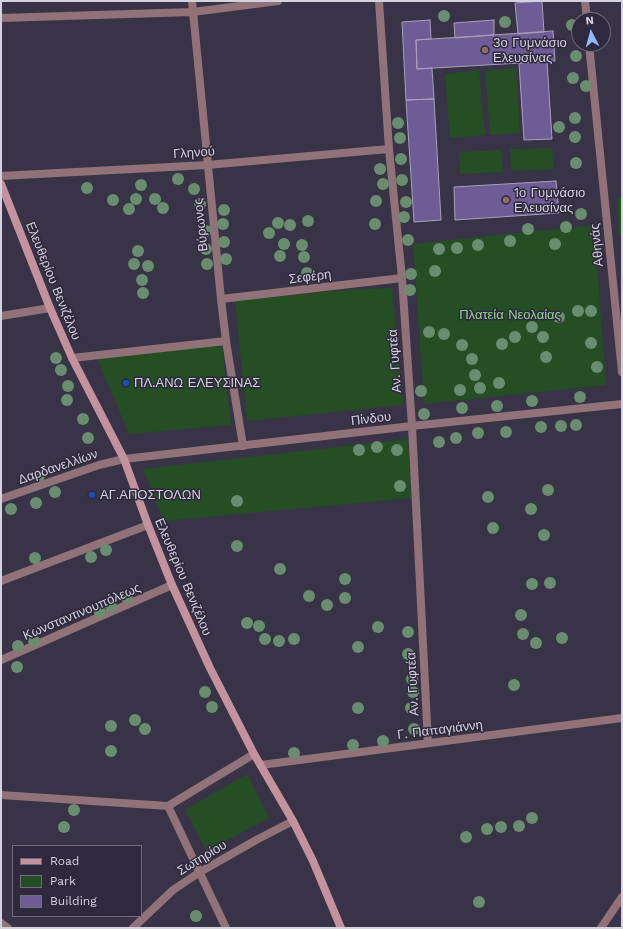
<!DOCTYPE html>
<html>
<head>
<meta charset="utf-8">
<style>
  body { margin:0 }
  #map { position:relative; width:623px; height:929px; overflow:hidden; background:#383346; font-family:"Work Sans",sans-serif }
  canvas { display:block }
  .frame { position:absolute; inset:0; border:2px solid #d5d2df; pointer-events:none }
  .legend { position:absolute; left:12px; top:845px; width:130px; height:72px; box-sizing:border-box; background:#2e293c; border:1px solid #716d7d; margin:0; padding:5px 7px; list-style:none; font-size:12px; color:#d5d2df }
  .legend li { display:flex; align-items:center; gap:8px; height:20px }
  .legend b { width:20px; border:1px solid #716d7d }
  .north { position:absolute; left:571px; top:12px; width:40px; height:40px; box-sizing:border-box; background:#2e293c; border:1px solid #716d7d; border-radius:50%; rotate:354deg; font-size:11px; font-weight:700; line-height:16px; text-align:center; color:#d5d2df }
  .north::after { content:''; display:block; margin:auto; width:14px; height:18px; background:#90b8fd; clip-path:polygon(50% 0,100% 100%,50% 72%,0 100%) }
</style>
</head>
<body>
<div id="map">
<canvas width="623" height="929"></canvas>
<div class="frame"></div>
<ul class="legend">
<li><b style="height:5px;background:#c4929d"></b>Road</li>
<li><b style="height:11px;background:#254e25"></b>Park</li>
<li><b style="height:11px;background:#6d5c96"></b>Building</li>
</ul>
<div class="north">N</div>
</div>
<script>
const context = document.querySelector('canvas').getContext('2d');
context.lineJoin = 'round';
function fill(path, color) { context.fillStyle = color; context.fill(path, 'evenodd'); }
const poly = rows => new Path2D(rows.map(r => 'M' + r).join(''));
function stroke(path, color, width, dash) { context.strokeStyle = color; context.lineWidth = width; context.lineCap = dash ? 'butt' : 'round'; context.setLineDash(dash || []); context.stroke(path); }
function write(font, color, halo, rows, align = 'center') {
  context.font = font + ' "Work Sans",sans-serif'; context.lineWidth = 3; context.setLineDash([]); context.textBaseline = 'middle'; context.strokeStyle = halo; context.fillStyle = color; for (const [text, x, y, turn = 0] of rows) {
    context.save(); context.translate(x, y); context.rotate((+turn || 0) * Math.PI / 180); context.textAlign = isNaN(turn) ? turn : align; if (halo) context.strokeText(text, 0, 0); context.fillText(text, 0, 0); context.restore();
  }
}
fill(poly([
  [516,68,520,133,490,135,485,71],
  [479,70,485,135,450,138,445,74],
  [552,148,554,169,511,171,510,149],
  [501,150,503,172,460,174,459,152],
  [617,198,622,198,622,235,619,235],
  [594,225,606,385,424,404,413,244],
  [392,288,403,405,247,421,235,301,330,291],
  [222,345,231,425,129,434,97,358],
  [408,439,411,498,164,521,143,469],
  [247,774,269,818,207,851,185,810]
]), '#254e25');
const building = poly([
  [542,1,544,32,518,34,515,3,542,1],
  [430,20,431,39,416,40,417,69,432,68,434,99,406,100,402,22,430,20],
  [494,20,494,35,455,38,454,23,494,20],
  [553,31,555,61,417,69,416,40,553,31],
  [547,61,552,139,524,140,519,63,547,61],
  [434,99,441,220,414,222,406,100,434,99],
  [556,181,559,213,455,220,454,187,556,181]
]);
fill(building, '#6d5c96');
stroke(building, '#a7a1b9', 1);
stroke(poly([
  [221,299,402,278]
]), '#917278', 8);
stroke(poly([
  [192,1,221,299,226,341,243,446],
  [379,1,389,149,402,278,412,426,428,743],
  [585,1,587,20],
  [1,18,193,12,278,1],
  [589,44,622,372],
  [1,176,207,165,389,149],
  [1,316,50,308],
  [72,358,226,341],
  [1,581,148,525],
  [1,660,172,585],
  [261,765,622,718],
  [1,795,168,806,226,928],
  [168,806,254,754],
  [1,923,8,928],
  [133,928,173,890,200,872,258,839,293,821],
  [601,928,622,897]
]), '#917278', 8);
stroke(poly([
  [1,499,99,465,124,459,412,426,622,404]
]), '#917278', 8);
stroke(poly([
  [1,184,50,308,72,358,124,459,148,525,172,585,210,668,254,754,293,821,313,861,341,928]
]), '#c4929d', 8);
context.fillStyle = '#698d6f';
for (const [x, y] of [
  [444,16],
  [505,22],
  [572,25],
  [576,56],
  [573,78],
  [586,86],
  [575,118],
  [398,123],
  [559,127],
  [575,137],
  [400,138],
  [401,159],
  [576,163],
  [380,169],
  [178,179],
  [402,180],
  [383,184],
  [141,185],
  [87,188],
  [194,189],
  [136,199],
  [155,199],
  [113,200],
  [376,201],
  [406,202],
  [200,204],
  [163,208],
  [129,209],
  [224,210],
  [581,214],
  [404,217],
  [308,221],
  [278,223],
  [223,224],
  [375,224],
  [290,225],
  [566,227],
  [528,229],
  [206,231],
  [269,233],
  [408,240],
  [510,241],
  [224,242],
  [284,244],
  [555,244],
  [302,245],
  [478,245],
  [457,248],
  [206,249],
  [439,249],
  [138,251],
  [280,256],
  [304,257],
  [226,259],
  [134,264],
  [207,264],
  [148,266],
  [435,271],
  [307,273],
  [411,274],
  [142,280],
  [410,290],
  [143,293],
  [578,311],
  [591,311],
  [559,317],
  [532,327],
  [429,332],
  [444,334],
  [515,337],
  [543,337],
  [591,343],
  [502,344],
  [462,345],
  [546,357],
  [56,358],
  [472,359],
  [597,367],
  [61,370],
  [475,375],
  [499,383],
  [68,386],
  [480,388],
  [460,390],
  [421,391],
  [580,397],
  [67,400],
  [532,401],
  [497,406],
  [462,408],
  [424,414],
  [83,419],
  [576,425],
  [561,426],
  [541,427],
  [506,432],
  [478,433],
  [88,438],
  [456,438],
  [439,442],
  [377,447],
  [359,450],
  [397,450],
  [39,476],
  [400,486],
  [548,490],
  [55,492],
  [488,497],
  [237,501],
  [36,503],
  [11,509],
  [531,509],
  [493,528],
  [544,535],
  [237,546],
  [106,550],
  [91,557],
  [35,558],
  [280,569],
  [345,579],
  [550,583],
  [532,584],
  [309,596],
  [127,598],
  [345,598],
  [327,605],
  [111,606],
  [100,612],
  [521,615],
  [247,623],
  [259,626],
  [378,627],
  [408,632],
  [523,634],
  [562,638],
  [265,639],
  [294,639],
  [34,641],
  [279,641],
  [536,643],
  [18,646],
  [358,647],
  [408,654],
  [17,667],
  [412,679],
  [514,685],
  [205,692],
  [413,692],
  [212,707],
  [358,708],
  [411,708],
  [135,720],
  [111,726],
  [145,729],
  [414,729],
  [383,741],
  [353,745],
  [111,751],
  [294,753],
  [74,810],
  [532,818],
  [519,826],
  [64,827],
  [501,827],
  [487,829],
  [466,837],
  [479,902],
  [196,916]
]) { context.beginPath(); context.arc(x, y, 6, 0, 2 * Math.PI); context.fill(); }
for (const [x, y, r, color] of [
  [485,50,4,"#8d6e63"],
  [506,200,4,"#8d6e63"],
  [126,383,4,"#1a4fb4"],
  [92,495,4,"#1a4fb4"]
]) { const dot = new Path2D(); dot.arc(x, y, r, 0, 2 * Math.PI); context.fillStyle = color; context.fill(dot); stroke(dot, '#2e293c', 1.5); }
write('13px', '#d5d2df', '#2e293c', [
  ["3ο Γυμνάσιο",493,43],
  ["Ελευσίνας",493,58],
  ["1ο Γυμνάσιο",514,193],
  ["Ελευσίνας",514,208],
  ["ΠΛ.ΑΝΩ ΕΛΕΥΣΙΝΑΣ",134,383],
  ["ΑΓ.ΑΠΟΣΤΟΛΩΝ",100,495]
], 'left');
write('13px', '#d5d2df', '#2e293c', [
  ["Γληνού",194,153,-4],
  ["Βύρωνος",201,225,-96],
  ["Αθηνάς",597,245,-96],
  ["Σεφέρη",310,277,-7],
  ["Ελευθερίου Βενιζέλου",53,281,68],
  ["Αν. Γυφτέα",395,361,-94],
  ["Πίνδου",371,419,-7],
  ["Δαρδανελλίων",58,467,-19],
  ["Ελευθερίου Βενιζέλου",183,577,67],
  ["Κωνσταντινουπόλεως",82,612,-23],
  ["Αν. Γυφτέα",413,684,-93],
  ["Γ. Παπαγιάννη",440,730,-7],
  ["Σωτηρίου",202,858,-31]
]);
write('13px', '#91d790', '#2e293c', [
  ["Πλατεία Νεολαίας",510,315]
]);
</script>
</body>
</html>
